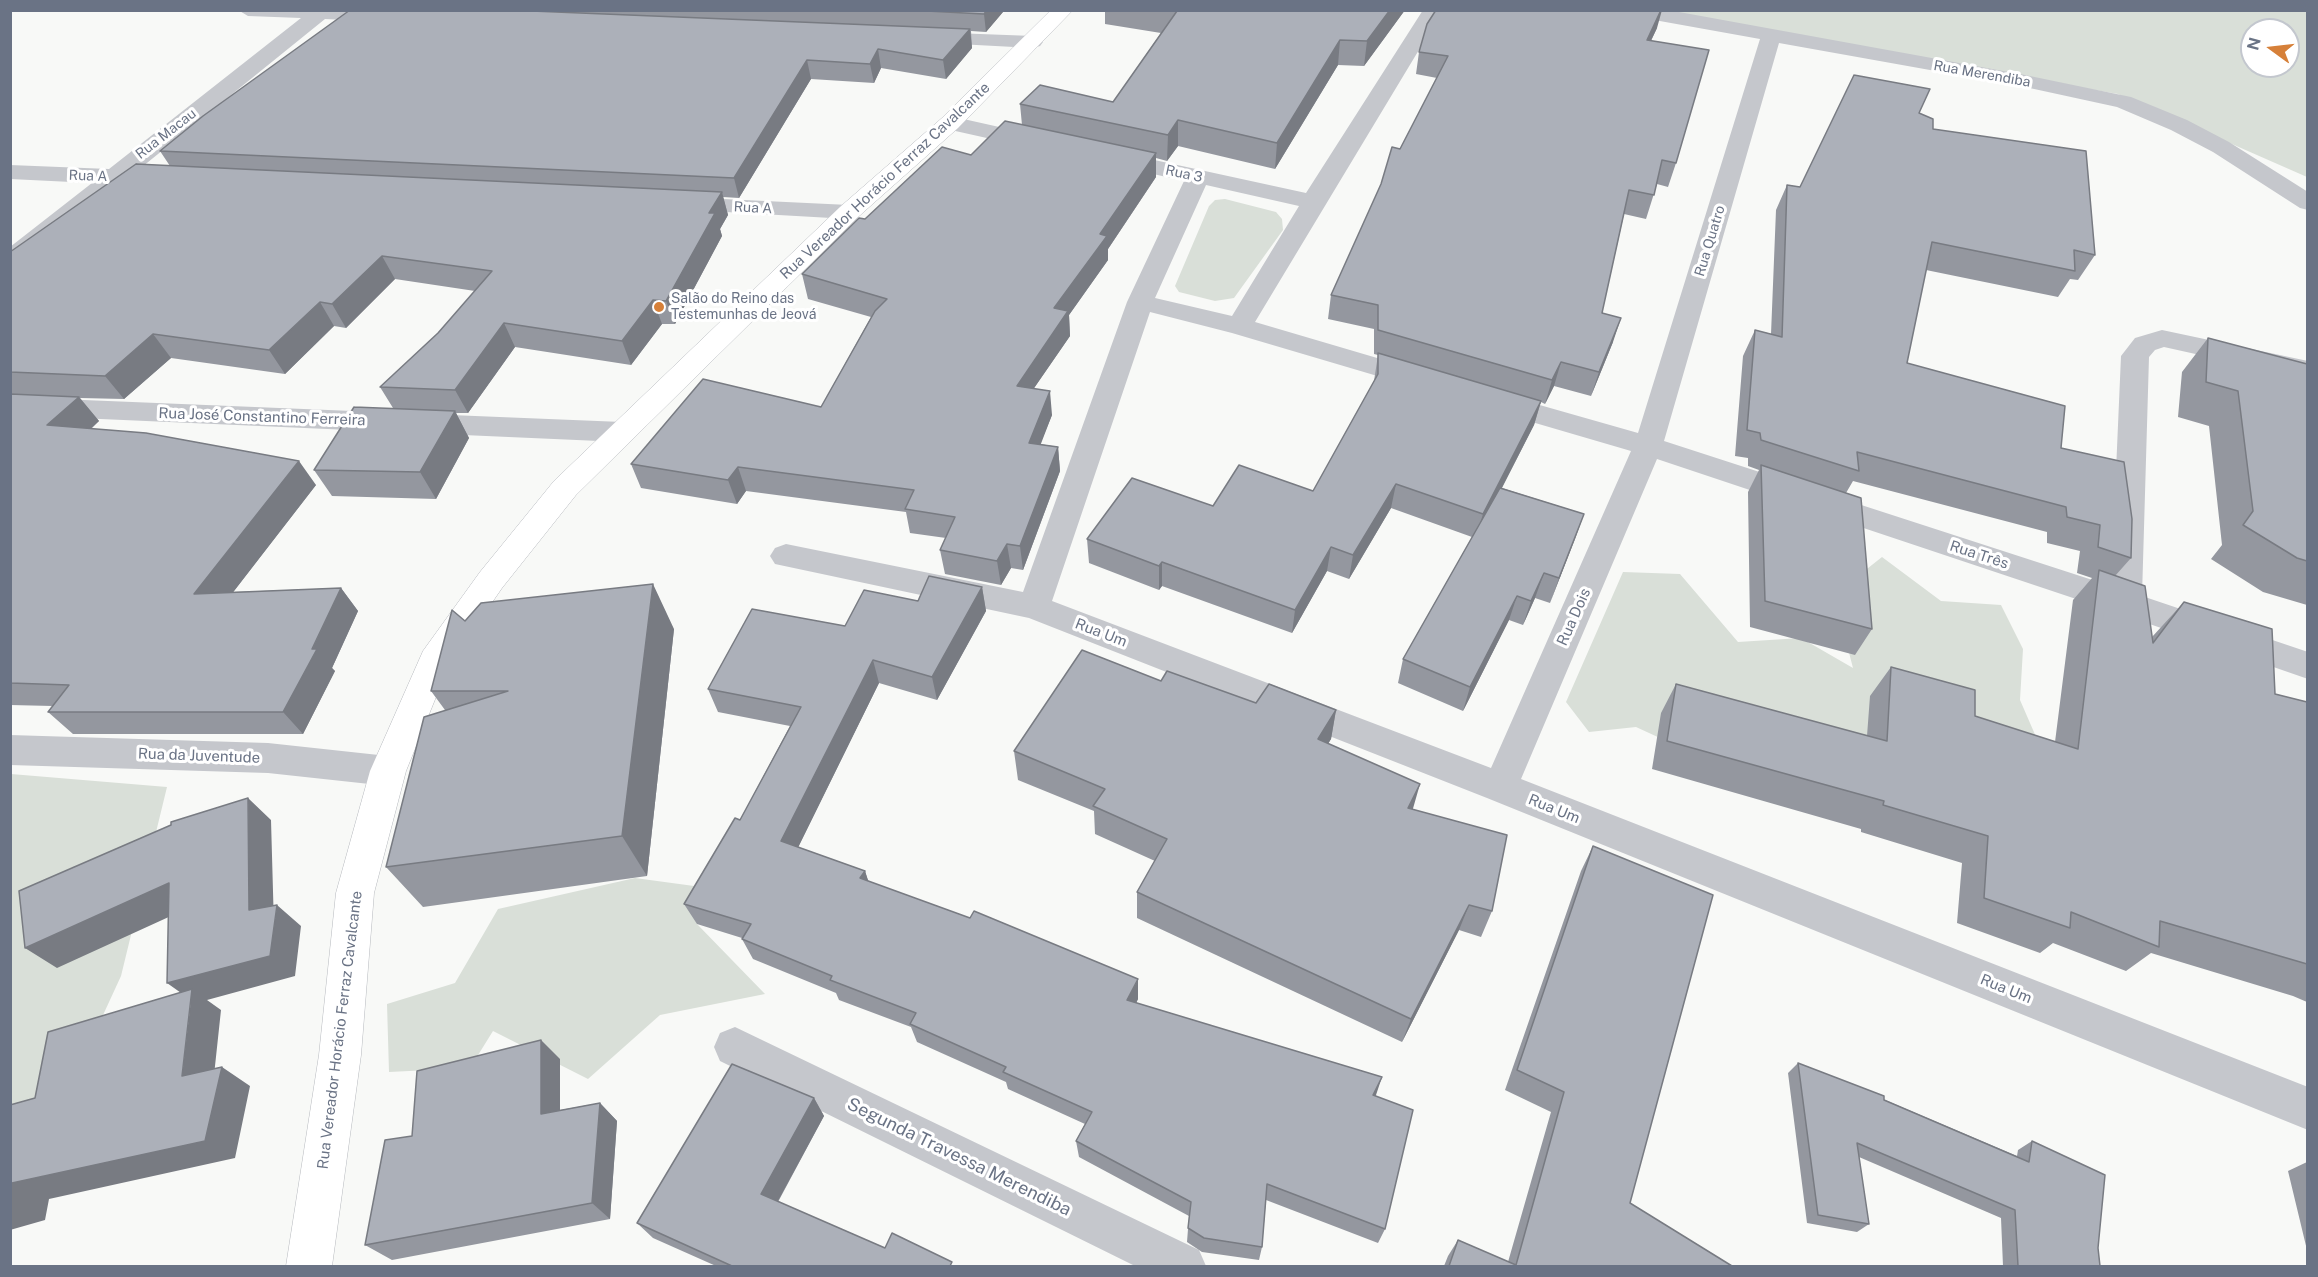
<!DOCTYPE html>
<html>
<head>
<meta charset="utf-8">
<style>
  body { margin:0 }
  #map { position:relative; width:2318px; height:1277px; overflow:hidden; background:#f8f9f7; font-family:"Public Sans",sans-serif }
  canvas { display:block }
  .frame { position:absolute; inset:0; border:12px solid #6a7385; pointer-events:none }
  .north { position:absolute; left:2240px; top:18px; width:60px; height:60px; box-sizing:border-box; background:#fff; border:2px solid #c3c7ce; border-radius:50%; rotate:285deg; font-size:16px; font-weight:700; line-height:24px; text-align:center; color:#6a7385 }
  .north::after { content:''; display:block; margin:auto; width:21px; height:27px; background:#d68039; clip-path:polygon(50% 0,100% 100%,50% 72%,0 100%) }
</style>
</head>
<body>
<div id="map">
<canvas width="2318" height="1277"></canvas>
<div class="frame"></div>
<div class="north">N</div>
</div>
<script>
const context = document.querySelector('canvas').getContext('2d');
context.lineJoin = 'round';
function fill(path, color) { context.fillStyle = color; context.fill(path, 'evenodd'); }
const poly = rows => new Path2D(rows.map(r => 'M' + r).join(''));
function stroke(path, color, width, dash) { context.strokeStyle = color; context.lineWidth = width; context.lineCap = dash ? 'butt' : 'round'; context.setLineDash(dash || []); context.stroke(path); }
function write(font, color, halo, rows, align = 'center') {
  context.font = font + ' "Public Sans",sans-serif'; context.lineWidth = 6; context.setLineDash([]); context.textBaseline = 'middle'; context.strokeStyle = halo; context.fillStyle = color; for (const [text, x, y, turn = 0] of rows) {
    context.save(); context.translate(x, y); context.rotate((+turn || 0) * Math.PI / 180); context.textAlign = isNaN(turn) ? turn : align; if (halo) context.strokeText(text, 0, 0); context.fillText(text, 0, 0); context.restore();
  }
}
fill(poly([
  [1637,11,2307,11,2307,177,2118,94],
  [2252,30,2288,30,2288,66,2252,66],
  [1225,199,1276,212,1282,219,1283,230,1234,298,1215,301,1179,292,1175,286,1209,206,1215,200],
  [1882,557,1941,601,2001,605,2023,649,2020,700,2040,746,1699,756,1636,727,1589,732,1566,702,1623,572,1680,574,1738,642,1801,638,1853,668,1834,595],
  [11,774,167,787,121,976,11,1215],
  [635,878,694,886,697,924,765,994,660,1015,588,1079,493,1031,470,1068,389,1072,387,1004,455,983,498,909]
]), '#d9dfd8');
const primary = poly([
  [1051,10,1073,10,958,128,858,217,576,495,502,588,449,665,406,771,374,893,361,1055,332,1266,286,1266,319,1055,336,893,370,771,423,651,480,572,554,481,840,207,942,118,1051,10]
]);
stroke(primary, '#b6b9be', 1);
fill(poly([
  [238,10,392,10,400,16,397,20,390,22,325,19,137,171,173,174,177,179,173,184,120,184,19,265,10,267,10,247,92,183,10,179,10,165,109,169,301,18,248,16,238,10],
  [1423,10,1443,10,1255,322,1428,373,1432,379,1428,385,1418,388,1232,333,1150,312,1052,601,1491,768,1631,451,1484,408,1480,401,1484,394,1494,392,1638,433,1760,39,1632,16,1622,10,1668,10,2025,75,2131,97,2187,120,2229,142,2308,192,2308,210,2300,208,2213,152,2171,130,2117,107,2025,87,1779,43,1664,441,2111,586,2121,356,2135,338,2162,330,2308,361,2308,379,2164,347,2155,350,2149,357,2142,596,2308,652,2308,679,2115,612,1657,459,1521,779,2308,1087,2308,1130,1487,798,1029,618,775,564,770,556,775,548,786,544,1023,592,1127,302,1184,181,1105,163,1101,158,1105,153,1113,151,1306,193,1423,10],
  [1206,185,1299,206,1232,316,1155,298,1206,185],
  [927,32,1033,36,1040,38,1043,42,1040,46,1033,48,920,42,917,38,920,34,927,32],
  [950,116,1044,137,1047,142,1044,147,1036,149,942,128,939,123,942,118,950,116],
  [681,197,849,205,858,207,861,212,858,217,849,219,673,209,669,204,673,199,681,197],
  [10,397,622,422,632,425,636,432,632,439,622,442,10,415,10,397],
  [10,735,268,743,388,756,401,760,406,771,401,782,388,786,268,773,10,765,10,735],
  [735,1027,1199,1250,1206,1266,1135,1266,720,1061,714,1047,720,1033,735,1027]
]), '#c5c7cc');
fill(primary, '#fff');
fill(poly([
  [350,10,1003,10,1003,12,986,32,971,31,972,48,946,79,881,68,874,83,811,79,739,198,723,197,728,215,720,229,722,236,675,324,662,324,631,365,515,347,468,413,456,413,469,438,436,499,332,496,314,470,393,408,380,387,438,333,475,291,395,279,346,328,334,326,285,374,171,358,124,399,80,398,99,421,91,429,316,485,233,592,341,588,358,611,332,668,335,671,303,734,73,734,48,712,53,706,10,705,10,252,170,166,160,151],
  [1105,10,1405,10,1364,66,1338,65,1275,169,1178,146,1167,161,1156,158,1156,177,1108,249,1108,260,1069,315,1070,336,1034,388,1052,415,1040,444,1058,447,1060,471,1023,570,1011,568,1001,585,945,574,940,550,946,538,910,533,906,512,746,491,737,504,641,488,631,464,821,407,871,317,808,299,802,274,865,219,1022,125,1020,104,1113,102,1161,33,1105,24],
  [1657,28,1651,41,1676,163,1668,187,1657,184,1646,219,1624,214,1602,313,1613,342,1591,396,1554,386,1545,404,1541,402,1534,425,1502,488,1584,514,1550,603,1535,598,1523,625,1509,620,1463,711,1398,683,1403,659,1472,537,1391,508,1349,579,1327,571,1292,633,1162,586,1159,590,1089,563,1087,539,1213,506,1313,491,1374,381,1378,355,1374,354,1374,329,1328,319,1331,295,1400,149,1437,78,1416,74,1419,52],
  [1919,113,1933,129,2095,255,2078,280,2070,279,2058,297,1926,270,1907,363,2061,448,2131,558,2115,576,2152,637,2184,602,2275,694,2307,702,2307,1002,2293,996,2151,953,2126,971,2053,943,2040,953,1957,923,1962,863,1861,832,1861,829,1652,769,1661,713,1676,684,1867,736,1870,696,1891,667,1975,716,2055,742,2073,600,2092,578,2077,573,2080,551,2047,543,2047,532,1853,481,1846,493,1872,629,1855,655,1750,627,1748,492,1759,470,1748,466,1748,458,1735,456,1743,356,1755,330,1771,334,1776,210,1787,185,1800,187],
  [2208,338,2307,364,2307,605,2263,592,2211,559,2222,545,2209,426,2178,417,2182,372],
  [982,587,986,611,937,700,879,683,798,847,865,871,868,881,1138,999,1136,1003,1375,1096,1385,1229,1378,1243,1266,1200,1262,1247,1259,1260,1202,1252,1187,1242,1189,1216,1079,1157,1076,1141,1085,1124,1008,1089,1006,1082,917,1042,911,1027,839,1000,836,993,753,959,742,939,742,938,697,924,684,904,740,820,790,726,718,712,708,689,845,626,918,601],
  [465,621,674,629,647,876,423,907,386,867,445,710,431,691],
  [1161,681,1256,703,1336,710,1331,739,1328,744,1413,809,1492,911,1481,937,1459,930,1402,1042,1137,918,1137,892,1155,861,1095,834,1094,811,1018,780,1014,751],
  [1593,846,1630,1203,1732,1266,1444,1266,1448,1256,1458,1240,1508,1262,1551,1112,1505,1090,1581,871],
  [560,1059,560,1110,600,1103,617,1121,610,1219,392,1260,365,1245,412,1136],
  [1798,1063,2017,1156,2018,1150,2032,1141,2098,1248,2100,1266,2003,1266,2001,1218,1859,1157,1869,1224,1857,1232,1807,1223,1788,1073],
  [814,1098,824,1116,778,1202,885,1248,954,1266,716,1266,653,1238,637,1223],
  [2307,1162,2307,1250,2288,1171]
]), '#94979f');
fill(poly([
  [987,10,1003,10,1003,12,986,32,984,14],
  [1390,10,1405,10,1364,66,1367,41],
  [1661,10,1662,10,1657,28,1640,63,1647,40],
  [970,29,972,48,946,79,943,60],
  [1340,40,1338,65,1275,169,1277,143],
  [878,49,881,68,874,83,870,64],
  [807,60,811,79,739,198,734,178],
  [1178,120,1178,146,1167,161,1168,135],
  [1156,153,1156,177,1108,249,1108,260,1069,315,1070,336,1019,410,1017,386,1054,308,1100,234],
  [722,192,728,215,720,229,722,236,675,324,666,301,709,213],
  [382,256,395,279,346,328,332,304],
  [653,300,662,324,631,365,622,341],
  [320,302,334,326,285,374,269,350],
  [1621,318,1613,342,1591,396,1599,372],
  [504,323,515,347,468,413,455,390],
  [153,334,171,358,124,399,105,376],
  [1561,362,1554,386,1545,404,1552,380],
  [1050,391,1052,415,1032,467,1029,443],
  [79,397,99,421,68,449,47,425],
  [1541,401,1534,425,1476,538,1483,514],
  [455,411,469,438,436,499,420,472],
  [1058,447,1060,471,1023,570,1020,546],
  [299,461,316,485,214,617,194,594],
  [738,467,746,491,737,504,728,480],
  [1396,484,1391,508,1349,579,1353,555],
  [1584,514,1575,539,1550,603,1559,578],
  [1007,544,1011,568,1001,585,997,561],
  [1331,547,1327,571,1292,633,1295,610],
  [1162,562,1162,586,1159,590,1159,566],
  [1544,573,1535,598,1523,625,1531,601],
  [653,584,674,629,647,876,622,836],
  [982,587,986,611,937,700,932,677],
  [341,588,358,611,332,668,335,671,303,734,283,712],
  [1517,596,1509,620,1463,711,1470,687],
  [873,660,879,683,791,862,781,841],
  [1336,710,1331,739,1313,767,1318,739],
  [1420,784,1412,812,1408,808],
  [248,798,271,820,274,927,277,905,301,926,295,976,207,1000,221,1010,212,1094,182,1076,191,1000,167,983,249,910],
  [865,871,872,892,860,878],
  [169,883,195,905,57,968,25,948],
  [1469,905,1459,930,1402,1042,1411,1019],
  [1138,979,1138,999,1128,1019,1127,1000],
  [541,1040,560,1059,560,1131,541,1114],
  [222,1067,250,1086,235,1158,49,1199,45,1220,10,1230,10,1190,12,1183],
  [1382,1077,1376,1095,1367,1112,1373,1095],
  [814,1098,824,1116,773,1210,761,1194],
  [600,1103,617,1121,610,1219,592,1203]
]), '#787b82');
const building = poly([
  [350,10,507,10,970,29,943,60,878,49,870,64,807,60,734,178,160,151,203,116,350,10],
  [907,10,987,10,984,14,907,10],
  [1173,10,1390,10,1367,41,1340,40,1277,143,1178,120,1168,135,1020,104,1040,85,1113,102,1177,11,1173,10],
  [1436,10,1661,10,1647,40,1709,50,1676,163,1662,160,1654,195,1629,190,1602,313,1621,318,1599,372,1561,362,1552,380,1378,330,1378,305,1331,295,1381,184,1392,147,1400,149,1448,56,1419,52,1427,24,1436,10],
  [1854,75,1930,89,1919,113,1933,119,1933,129,2086,151,2095,255,2074,250,2075,271,1932,242,1907,363,2065,406,2061,448,2124,462,2132,519,2131,558,2098,547,2100,525,2067,517,2066,507,1857,452,1859,471,1761,440,1760,433,1747,430,1755,330,1782,337,1787,185,1800,187,1854,75],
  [1005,121,1156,153,1100,234,1107,236,1054,308,1068,311,1017,386,1050,391,1029,443,1058,447,1020,546,1007,544,997,561,940,550,955,517,905,509,914,490,738,467,728,480,631,464,703,379,821,407,875,311,887,299,802,274,859,218,865,219,942,147,971,155,1005,121],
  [136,164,722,192,709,213,715,213,666,301,653,300,622,341,504,323,455,390,380,387,438,333,492,271,382,256,332,304,320,302,269,350,153,334,105,376,10,372,10,252,136,164],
  [2208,338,2307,364,2307,561,2297,558,2243,525,2253,511,2238,391,2206,382,2208,338],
  [1378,353,1541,401,1483,514,1396,484,1353,555,1331,547,1295,610,1162,562,1159,566,1087,539,1132,478,1213,506,1239,465,1313,491,1378,374,1378,353],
  [10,394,79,397,47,425,146,433,299,461,194,594,341,588,312,649,317,649,283,712,48,712,69,685,10,683,10,394],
  [354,407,455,411,420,472,314,470,354,407],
  [1761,465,1861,498,1872,629,1765,601,1761,465],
  [1500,488,1584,514,1559,578,1544,573,1531,601,1517,596,1470,687,1403,659,1500,488],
  [2099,570,2145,586,2153,643,2184,602,2272,629,2275,694,2307,702,2307,964,2160,921,2159,947,2071,912,2070,928,1984,898,1988,836,1883,805,1884,801,1667,741,1676,684,1887,741,1891,667,1975,690,1975,716,2078,749,2099,570],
  [929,576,982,587,932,677,873,660,781,841,865,871,860,878,970,918,974,911,1138,979,1127,1000,1382,1077,1373,1095,1413,1110,1385,1229,1267,1184,1262,1247,1204,1238,1188,1228,1191,1202,1076,1141,1092,1112,1003,1072,1006,1067,910,1024,916,1013,830,980,832,976,742,939,751,924,684,904,735,818,740,820,801,707,708,689,752,609,845,626,864,590,918,601,929,576],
  [653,584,622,836,386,867,424,717,508,691,431,691,452,610,465,621,481,603,653,584],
  [1082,650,1161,681,1167,671,1256,703,1269,684,1336,710,1318,739,1420,784,1408,808,1507,835,1492,911,1469,905,1411,1019,1137,892,1167,839,1093,806,1105,789,1014,751,1082,650],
  [248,798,249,910,277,905,270,956,167,983,169,883,25,948,19,891,171,825,171,822,248,798],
  [1593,846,1713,895,1630,1203,1732,1266,1449,1266,1458,1240,1516,1265,1564,1092,1517,1070,1593,846],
  [192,989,182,1076,222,1067,205,1141,12,1183,10,1190,10,1105,35,1098,48,1032,192,989],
  [541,1040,541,1114,600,1103,592,1203,365,1245,385,1140,412,1136,417,1071,541,1040],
  [1798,1063,1884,1096,1884,1100,2029,1162,2032,1141,2105,1175,2098,1248,2100,1266,2018,1266,2015,1210,1857,1143,1869,1224,1818,1215,1798,1063],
  [732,1064,814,1098,761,1194,885,1248,892,1233,952,1262,950,1266,732,1266,637,1223,732,1064]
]);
fill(building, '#acb0b9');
stroke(building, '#787b82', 1.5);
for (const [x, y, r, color] of [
  [659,307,6,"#d68039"]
]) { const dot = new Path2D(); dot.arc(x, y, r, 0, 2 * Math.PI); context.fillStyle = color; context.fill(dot); stroke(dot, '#fff', 2); }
write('14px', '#6a7385', '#fff', [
  ["Rua Merendiba",1982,74,10],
  ["Rua Macau",166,134,-38],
  ["Rua 3",1184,174,12],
  ["Rua A",88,176,2],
  ["Rua A",753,208,3],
  ["Rua Quatro",1710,241,-73]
]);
write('14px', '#6a7385', '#fff', [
  ["Salão do Reino das",671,299],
  ["Testemunhas de Jeová",671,315]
], 'left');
write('15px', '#6a7385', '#fff', [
  ["Rua Vereador Horácio Ferraz Cavalcante",885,181,-43],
  ["Rua José Constantino Ferreira",262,417,2],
  ["Rua Três",1979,555,18],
  ["Rua Dois",1574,617,-66],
  ["Rua Um",1101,633,21],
  ["Rua da Juventude",199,756,2],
  ["Rua Um",1554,809,22],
  ["Rua Um",2006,989,22],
  ["Rua Vereador Horácio Ferraz Cavalcante",340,1030,-83]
]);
write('18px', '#6a7385', '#fff', [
  ["Segunda Travessa Merendiba",959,1157,26]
]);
</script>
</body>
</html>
